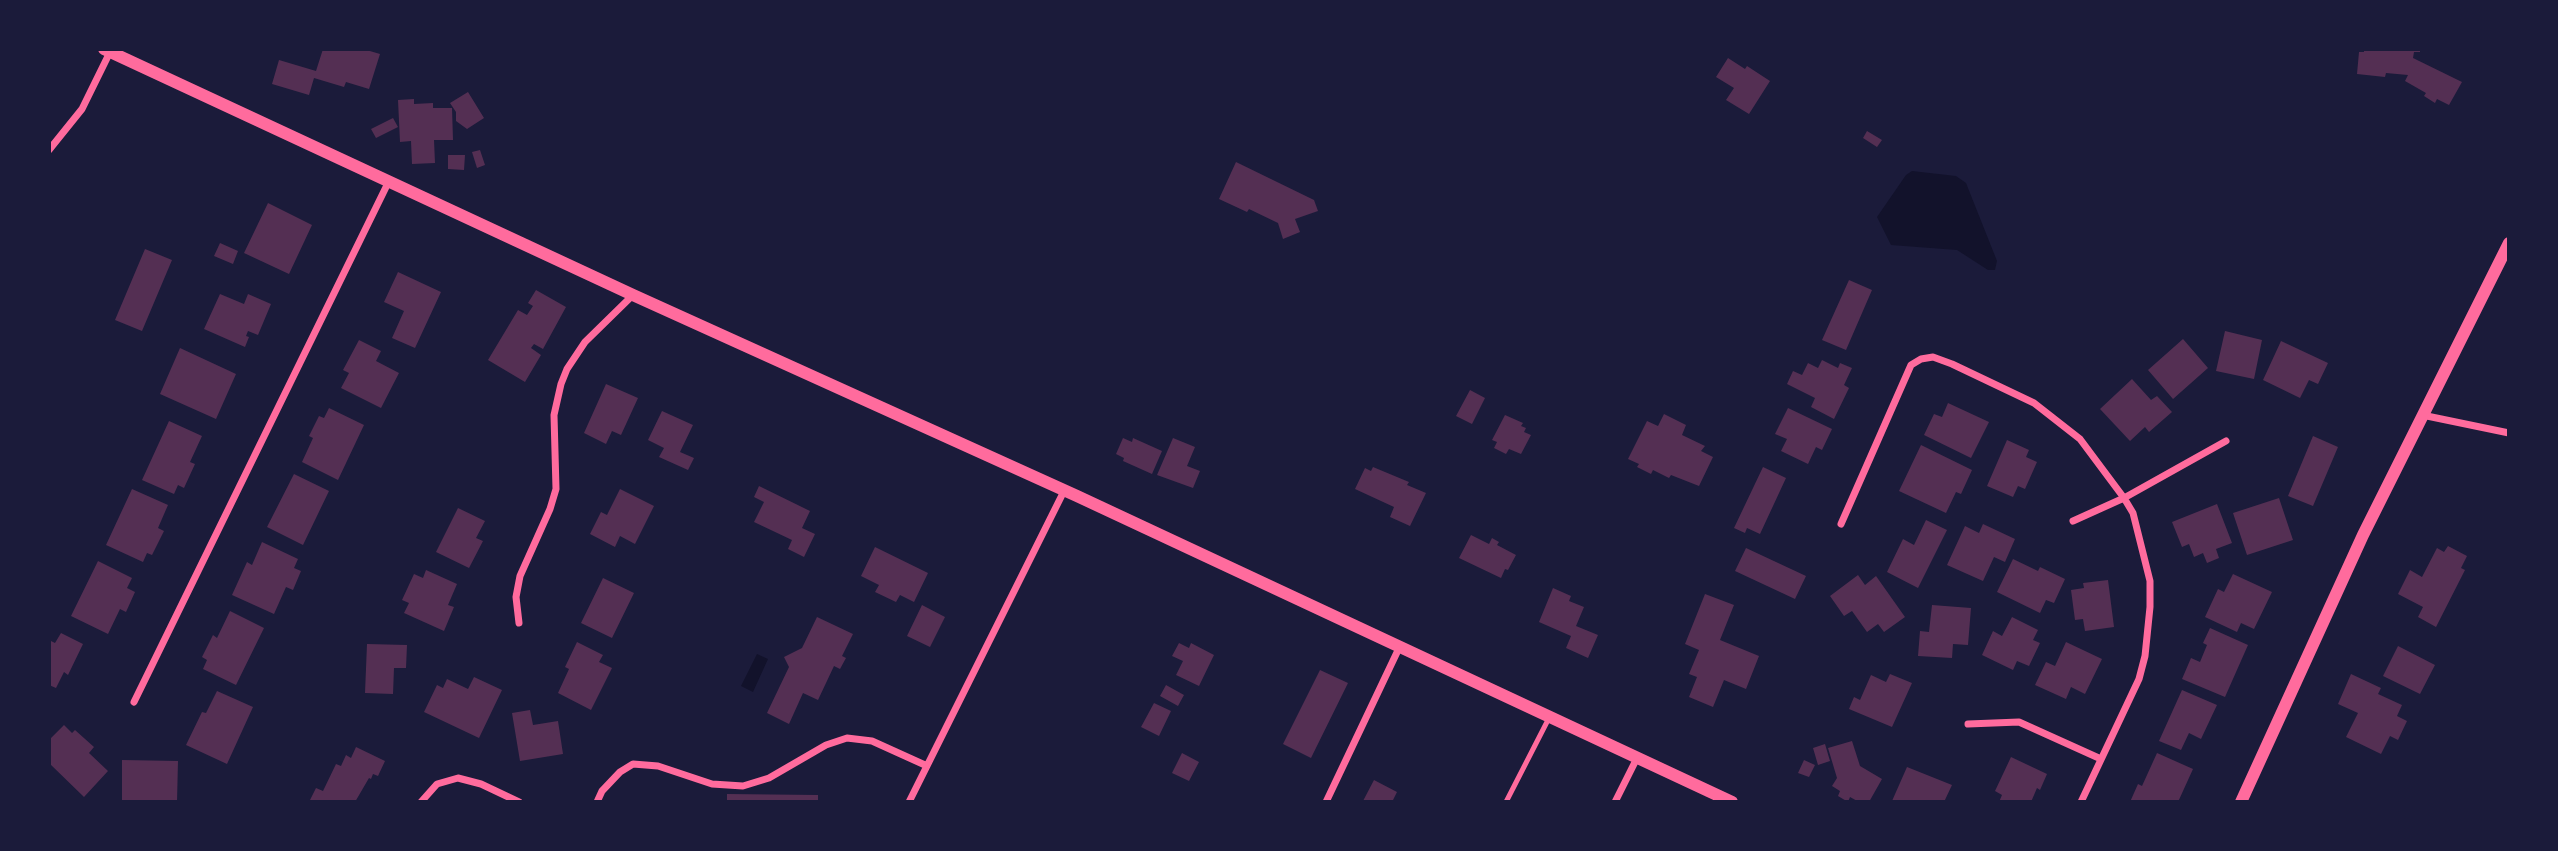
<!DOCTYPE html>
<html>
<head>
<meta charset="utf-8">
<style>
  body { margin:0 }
  #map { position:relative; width:2558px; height:851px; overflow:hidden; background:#1b1b3a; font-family:"Open Sans",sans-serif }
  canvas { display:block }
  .frame { position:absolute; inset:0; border:51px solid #1b1b3a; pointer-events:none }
</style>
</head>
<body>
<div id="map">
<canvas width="2558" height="851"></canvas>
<div class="frame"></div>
</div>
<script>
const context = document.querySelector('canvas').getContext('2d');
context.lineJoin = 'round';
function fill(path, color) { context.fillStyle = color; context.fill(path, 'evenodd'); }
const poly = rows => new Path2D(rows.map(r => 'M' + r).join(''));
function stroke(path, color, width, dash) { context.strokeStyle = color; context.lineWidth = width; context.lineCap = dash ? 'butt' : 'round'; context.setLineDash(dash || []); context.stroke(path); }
fill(poly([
  [1912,171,1956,176,1966,183,1997,261,1995,270,1988,270,1957,250,1891,245,1877,217,1906,175],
  [757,654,768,659,753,692,741,686]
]), '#12122b');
fill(poly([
  [323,49,363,49,380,54,369,89,346,82,344,87,314,78,309,95,272,84,279,60,316,71],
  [2364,49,2420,49,2420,52,2414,52,2413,58,2462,82,2449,105,2437,99,2435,103,2424,96,2426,93,2405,81,2408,75,2386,73,2385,77,2357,74,2359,52,2364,52],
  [1728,58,1745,69,1747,66,1770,81,1749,114,1726,100,1734,88,1716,77],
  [468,92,484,118,467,129,456,121,456,112,450,103],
  [414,99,414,104,433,103,433,108,452,108,453,140,434,140,435,163,412,164,411,141,400,142,398,100],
  [393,118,398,127,376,138,371,129],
  [1867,131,1882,140,1877,147,1863,138],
  [480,150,485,165,477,168,472,152],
  [448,155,465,155,464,170,448,169],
  [1236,162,1314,200,1318,211,1295,219,1300,232,1283,239,1278,223,1249,209,1247,212,1219,199],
  [268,203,312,225,289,274,244,253],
  [220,243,238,251,233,264,214,256],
  [145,249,172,260,142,331,115,320],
  [398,272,441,292,415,348,392,338,404,311,384,302],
  [1849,280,1872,290,1846,350,1822,340],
  [536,290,566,307,543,349,534,344,531,348,541,355,525,382,488,360,518,310,527,315,533,306,528,303],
  [220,294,244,304,248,294,271,304,258,335,248,331,246,336,249,337,245,347,204,329],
  [2225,331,2262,340,2254,379,2216,371],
  [2183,339,2208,368,2173,399,2148,370],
  [359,340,381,351,376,361,399,373,381,408,341,388,349,373,343,370],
  [2281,341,2328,363,2318,384,2309,380,2300,398,2263,380],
  [180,348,236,374,216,419,160,394],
  [1822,360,1838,368,1840,363,1852,368,1844,385,1849,388,1834,419,1811,407,1815,398,1787,384,1793,371,1802,375,1808,363,1818,368],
  [2132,379,2151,400,2157,396,2172,412,2149,432,2145,427,2130,441,2100,409],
  [606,384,638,398,621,435,612,431,606,444,584,433],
  [1470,390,1485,398,1472,424,1456,416],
  [1948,403,1989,422,1971,458,1924,435,1934,414,1942,417],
  [329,408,364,425,338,480,302,462,313,438,309,436,319,416,324,418],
  [1788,408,1832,429,1822,450,1816,447,1808,464,1781,451,1787,439,1775,434],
  [662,411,693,425,680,452,694,458,688,470,659,457,664,448,648,440],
  [1664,414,1686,425,1682,435,1705,446,1701,451,1713,457,1699,486,1671,475,1669,478,1653,470,1651,474,1637,467,1639,464,1628,459,1647,421,1658,426],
  [1505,415,1523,423,1521,426,1526,428,1524,432,1531,435,1521,454,1509,449,1506,454,1494,448,1497,442,1492,440],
  [169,421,202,436,190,462,195,464,184,488,178,485,174,494,142,480],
  [2313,436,2338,447,2313,506,2288,496],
  [1123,438,1132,442,1133,438,1162,451,1152,474,1123,461,1124,458,1116,454],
  [1173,438,1195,447,1187,466,1200,471,1193,488,1157,475],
  [2007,440,2029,450,2026,457,2037,462,2025,489,2018,486,2013,497,1987,486],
  [1921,445,1972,470,1961,494,1956,492,1946,513,1899,491],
  [1373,467,1409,482,1407,485,1426,493,1410,526,1390,517,1394,507,1355,489,1365,468,1371,471],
  [1763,467,1786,478,1760,534,1747,528,1745,533,1734,528],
  [294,474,329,491,303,545,267,527],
  [759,486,810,511,802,528,815,534,804,557,788,549,792,540,754,522,764,502,754,497],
  [132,489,168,505,158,528,164,531,152,555,147,553,143,562,106,545],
  [620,489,654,506,635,544,620,536,615,547,590,534,601,512,607,515],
  [2279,498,2293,540,2247,555,2233,513],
  [2217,504,2232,543,2216,549,2219,558,2207,563,2203,553,2194,557,2189,544,2182,547,2172,522],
  [458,508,485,521,476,538,483,541,469,568,436,552],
  [1926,520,1947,530,1918,588,1887,572,1903,539,1914,545],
  [1983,524,2015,539,2005,562,1994,557,1983,581,1947,565,1965,526,1979,533],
  [1471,535,1489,544,1492,538,1499,542,1497,545,1516,555,1508,570,1505,569,1501,578,1459,558],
  [262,542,298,559,294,568,301,571,293,590,286,587,274,614,232,595,247,562,252,565],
  [2448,546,2467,556,2461,568,2465,570,2436,627,2418,617,2423,607,2398,594,2410,570,2422,577,2437,548,2444,552],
  [875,547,928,573,914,602,900,595,896,602,875,592,879,585,861,576],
  [1746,548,1806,576,1795,599,1735,571],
  [2013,559,2038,571,2040,567,2065,579,2054,603,2046,600,2040,613,1997,592],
  [98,561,132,578,127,588,135,592,126,612,120,609,108,634,71,616],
  [426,570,457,584,448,605,454,607,444,631,404,613,409,603,402,600,414,574,423,578],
  [2233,574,2272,592,2254,629,2241,623,2237,632,2205,617,2218,589,2224,592],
  [1858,575,1865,585,1876,576,1905,617,1884,632,1878,624,1867,632,1852,611,1844,616,1830,596],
  [603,578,634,593,612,638,581,623],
  [2108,580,2114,627,2085,631,2083,619,2075,620,2071,590,2084,588,2083,583],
  [1553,588,1571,596,1569,601,1584,607,1576,626,1598,635,1588,658,1566,648,1571,636,1539,622],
  [1705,594,1734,605,1720,640,1759,656,1746,689,1724,680,1713,707,1689,697,1697,677,1689,674,1699,650,1685,644],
  [922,605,945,617,930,647,907,636],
  [1932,605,1971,608,1968,645,1953,644,1952,658,1918,656,1920,631,1929,632],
  [230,611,264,628,236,685,203,669,207,660,202,657,213,635,217,638],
  [817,617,853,634,842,656,846,658,840,669,834,666,818,700,803,693,789,724,767,713,789,667,784,657,802,648],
  [2012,617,2038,630,2033,640,2040,643,2029,666,2017,661,2013,670,1982,655,1993,631,2002,636],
  [2210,628,2248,645,2225,697,2182,679,2191,658,2200,662,2207,645,2203,643],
  [61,633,83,644,68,675,64,672,56,688,49,685,49,640,55,643],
  [577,642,603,655,599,662,612,668,591,710,558,693,569,669,565,667],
  [2066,642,2102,659,2085,694,2071,687,2066,699,2035,685,2046,662,2055,666],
  [1179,643,1189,648,1191,643,1214,655,1199,686,1176,675,1183,661,1172,656],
  [367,644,407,645,406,668,394,668,393,694,365,693],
  [2398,646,2435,665,2420,694,2383,676],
  [1320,670,1348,683,1311,758,1283,744],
  [1890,674,1912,683,1892,727,1849,709,1854,697,1860,700,1871,675,1886,682],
  [2351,674,2381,688,2378,694,2402,705,2397,716,2407,721,2398,740,2390,736,2381,754,2346,737,2358,713,2338,704],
  [474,677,502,690,479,738,424,712,437,685,443,688,447,679,468,689],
  [1166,685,1184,695,1178,706,1160,696],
  [2182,690,2217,705,2201,739,2189,733,2181,750,2159,741],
  [217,691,253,707,227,764,186,745,202,712,206,713],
  [1154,703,1171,711,1159,736,1141,727],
  [530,710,533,725,558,721,563,754,520,761,512,713],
  [64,725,72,733,75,730,94,747,89,753,108,771,84,797,49,763,49,740],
  [1852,741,1860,766,1882,779,1869,802,1859,802,1850,797,1848,802,1838,796,1840,791,1832,786,1837,778,1828,748],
  [1825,744,1830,761,1818,765,1813,748],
  [356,747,385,761,378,776,373,774,371,779,369,778,355,802,309,802,316,788,323,791,336,764,341,766,346,755,351,758],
  [1182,753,1199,762,1189,781,1172,773],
  [2157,753,2193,769,2178,802,2130,802,2138,784,2142,786],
  [2011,757,2047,774,2040,790,2037,788,2031,802,1999,802,2002,795,1995,791],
  [122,760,178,761,177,802,122,802],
  [1804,760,1815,765,1809,777,1798,773],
  [1907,767,1952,785,1944,802,1892,801],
  [1374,780,1397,792,1392,802,1363,801],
  [727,794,818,795,818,802,727,802]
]), '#542f53');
stroke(poly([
  [1506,802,1549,718]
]), '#ff6b9d', 5);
stroke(poly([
  [49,150,82,109,111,50],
  [2422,415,2509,433],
  [2073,521,2124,498,2226,441],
  [1841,524,1911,365,1921,359,1933,357,1952,364,2034,403,2080,439,2124,498,2133,513,2150,581,2150,607,2145,656,2139,679,2081,802],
  [519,623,516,597,520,576,550,509,556,489,554,415,561,384,567,369,585,342,633,295],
  [134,702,388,183],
  [1968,724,2019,722,2101,759],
  [421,802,437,784,458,778,481,784,519,802],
  [597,802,602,791,620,772,633,764,658,766,712,784,743,786,769,778,826,745,847,738,872,741,925,765],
  [909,802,1064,491],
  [1326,802,1400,646],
  [1615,802,1637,758]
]), '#ff6b9d', 7);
stroke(poly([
  [104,49,633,295,1077,496,1732,802],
  [2241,802,2363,535,2509,243]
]), '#ff6b9d', 12);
</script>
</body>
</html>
